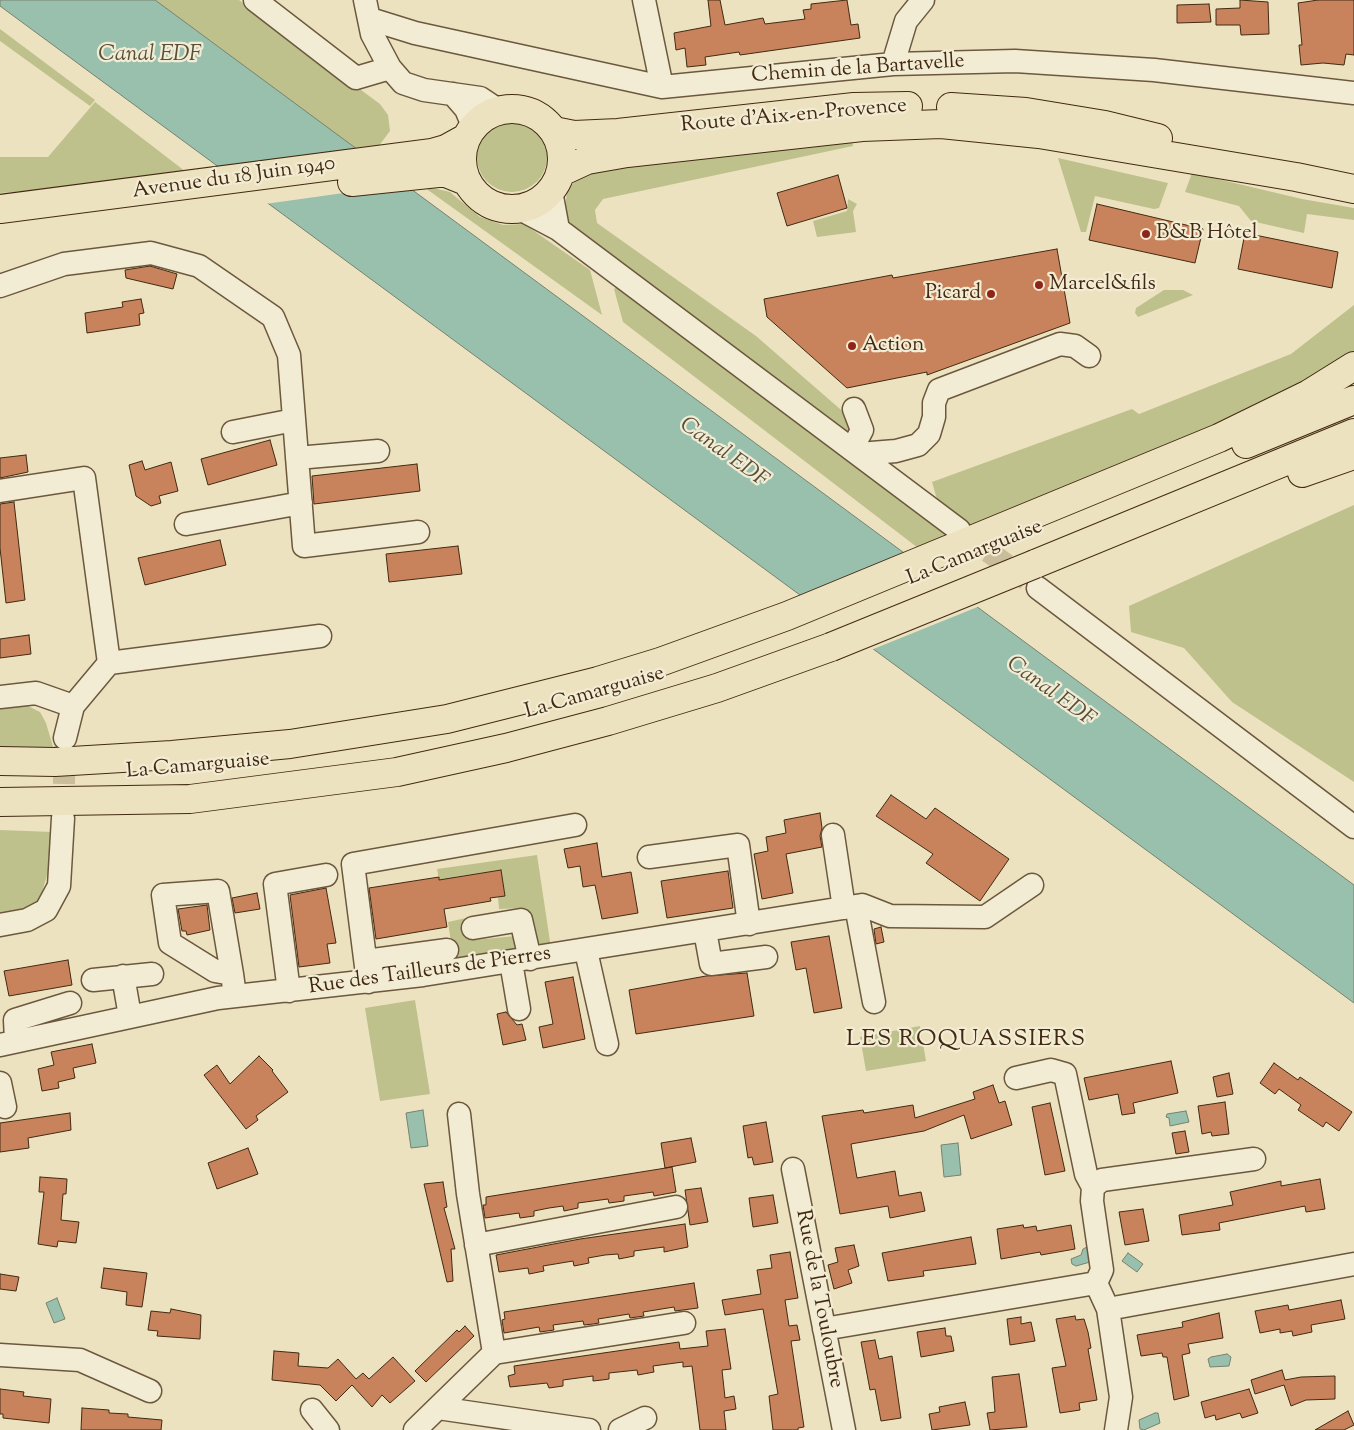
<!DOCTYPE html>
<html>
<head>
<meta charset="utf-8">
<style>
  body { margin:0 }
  canvas { display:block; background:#ece2bf }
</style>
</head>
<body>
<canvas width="1354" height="1430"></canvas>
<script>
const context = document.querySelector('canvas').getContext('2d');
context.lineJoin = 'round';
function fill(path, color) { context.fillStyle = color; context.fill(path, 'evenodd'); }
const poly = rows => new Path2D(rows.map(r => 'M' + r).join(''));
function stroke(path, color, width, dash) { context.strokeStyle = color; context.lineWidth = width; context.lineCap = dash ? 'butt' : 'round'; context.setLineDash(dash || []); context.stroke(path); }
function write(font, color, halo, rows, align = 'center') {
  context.font = font + ' "Sorts Mill Goudy",serif'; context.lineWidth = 4.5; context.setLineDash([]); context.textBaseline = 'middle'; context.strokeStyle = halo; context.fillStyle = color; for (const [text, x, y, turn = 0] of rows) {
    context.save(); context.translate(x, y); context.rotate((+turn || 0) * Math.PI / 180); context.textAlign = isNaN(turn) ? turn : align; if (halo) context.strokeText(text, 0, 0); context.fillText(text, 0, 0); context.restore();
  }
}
fill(poly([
  [155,0,239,0,380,104,388,115,390,131,369,159],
  [0,29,95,100,90,106,0,41],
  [95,102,194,178,0,193,0,157,48,157],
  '477 157a35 35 0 1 1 70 0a35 35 0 1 1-70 0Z',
  [852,138,853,146,603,199,595,210,597,223,756,336,855,422,848,436,578,232,564,215,567,192,579,175,602,166],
  [1058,158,1168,183,1159,208,1154,209,1095,196,1086,232,1081,232],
  [1192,173,1302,199,1354,208,1354,220,1307,214,1304,233,1251,221,1239,206,1185,192],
  [421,185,450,192,480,217,503,225,524,224,590,270,602,315],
  [848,199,857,204,853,211,856,232,817,237,813,221,847,211],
  [619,286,952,536,922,551,623,322,614,289],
  [1164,290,1183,290,1193,295,1138,317,1135,313,1136,308],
  [1354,305,1354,359,1284,397,964,532,941,513,932,482,1132,409,1139,414,1291,354],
  [1354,505,1354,782,1232,702,1184,648,1131,632,1129,606],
  [26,705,40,712,46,723,54,750,0,749,0,707],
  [0,830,53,832,50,865,40,899,19,918,0,920],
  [537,855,551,948,535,950,526,908,499,909,498,897,505,896,501,870,456,877,441,890,437,869],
  [466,918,468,929,474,940,516,936,519,952,454,963,448,922],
  [415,1000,430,1094,380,1101,365,1008],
  [920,1026,926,1061,866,1071,860,1037]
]), '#bfc18d');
const water = poly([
  [0,0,155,0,1354,885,1354,1003,0,6,0,0],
  [423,1110,428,1146,411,1148,406,1113,423,1110],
  [1186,1111,1189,1122,1170,1126,1169,1118,1166,1117,1167,1114,1186,1111],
  [958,1143,961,1175,944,1177,941,1145,958,1143],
  [1087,1247,1090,1262,1076,1266,1072,1264,1071,1259,1081,1255,1083,1249,1087,1247],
  [1128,1253,1143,1264,1137,1272,1122,1261,1128,1253],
  [57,1298,65,1319,54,1323,46,1303,57,1298],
  [1227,1354,1231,1357,1229,1366,1210,1367,1208,1359,1211,1357,1227,1354],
  [1155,1413,1158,1413,1160,1423,1144,1430,1140,1429,1139,1420,1155,1413]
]);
fill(water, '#99bfad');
stroke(water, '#76836f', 1);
fill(poly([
  [372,157,408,184,265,204,226,175],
  [913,557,980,606,871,650,802,599]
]), '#ece2bf');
const building = poly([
  [708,0,720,0,725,25,763,18,765,24,805,19,803,10,811,9,811,4,847,0,851,25,858,24,860,38,740,55,739,52,705,57,706,65,687,67,685,48,676,50,674,33,711,26,708,0],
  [1240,0,1268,2,1269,34,1241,35,1240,25,1216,25,1216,9,1240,8,1240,0],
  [1318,0,1354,0,1354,55,1346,54,1344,65,1323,63,1301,65,1299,45,1302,45,1298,3,1318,0],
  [1209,4,1211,22,1177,23,1177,5,1209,4],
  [838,175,847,208,787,226,777,193,838,175],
  [1097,204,1203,229,1195,263,1089,240,1097,204],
  [1245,233,1338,252,1332,288,1238,269,1245,233],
  [1057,249,1070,323,927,375,927,372,847,388,767,317,764,299,892,275,893,278,1057,249],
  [150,266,177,274,173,289,126,278,125,270,150,266],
  [141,299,144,313,139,314,140,325,87,333,85,313,123,307,122,302,141,299],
  [270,440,277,465,208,485,201,459,270,440],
  [26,455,28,472,0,478,0,458,26,455],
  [142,461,145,470,171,462,178,491,159,496,161,503,151,506,136,496,129,465,142,461],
  [417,464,420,491,314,504,312,476,417,464],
  [14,502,25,600,6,603,0,548,0,504,14,502],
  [220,540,226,565,145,585,138,558,220,540],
  [458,546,462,574,389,582,386,554,458,546],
  [29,635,31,654,0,658,0,639,29,635],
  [891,795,926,819,935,808,1009,859,980,901,926,863,933,854,876,816,891,795],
  [820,813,822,828,820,836,822,847,786,854,793,893,762,899,754,854,768,851,766,837,786,833,784,820,820,813],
  [597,843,602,877,631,872,638,913,602,919,595,885,583,887,580,866,568,868,564,849,597,843],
  [501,870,505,896,490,898,491,901,444,909,447,927,376,939,369,888,439,877,439,880,501,870],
  [728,871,733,908,667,918,661,881,728,871],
  [326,888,336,943,327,944,330,963,299,967,290,895,326,888],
  [257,893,260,909,235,913,232,898,257,893],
  [207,905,210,930,187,935,186,931,182,931,178,909,207,905],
  [881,927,884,942,876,944,874,929,881,927],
  [829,936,842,1008,814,1013,806,968,796,970,791,942,829,936],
  [68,960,72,985,9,996,4,971,68,960],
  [747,973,754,1016,636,1034,629,990,706,976,747,973],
  [573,977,585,1039,543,1048,539,1027,553,1024,545,982,573,977],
  [506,1012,517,1025,522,1024,526,1040,503,1045,497,1014,506,1012],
  [92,1044,96,1063,73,1068,75,1078,58,1082,59,1088,42,1091,38,1069,54,1065,51,1052,92,1044],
  [259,1056,273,1070,272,1071,288,1092,256,1116,258,1120,246,1129,204,1075,217,1065,230,1084,259,1056],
  [1171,1061,1178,1093,1133,1103,1135,1113,1122,1115,1118,1094,1089,1100,1084,1078,1171,1061],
  [1274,1063,1298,1080,1300,1077,1352,1112,1339,1131,1326,1122,1323,1127,1298,1110,1301,1105,1279,1089,1275,1094,1260,1083,1274,1063],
  [1229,1073,1233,1094,1217,1097,1213,1077,1229,1073],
  [993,1085,999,1103,1005,1101,1012,1125,971,1139,964,1115,924,1131,851,1144,857,1178,895,1171,899,1196,921,1192,925,1211,890,1218,888,1206,840,1214,822,1116,863,1110,864,1113,913,1105,915,1118,975,1099,973,1092,993,1085],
  [1225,1102,1229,1134,1212,1136,1211,1132,1202,1134,1198,1106,1225,1102],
  [1050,1103,1065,1171,1045,1175,1032,1107,1050,1103],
  [70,1113,71,1130,28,1138,29,1148,0,1152,0,1123,70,1113],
  [766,1122,773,1162,754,1165,752,1157,748,1158,743,1126,766,1122],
  [1185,1131,1189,1152,1176,1154,1172,1133,1185,1131],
  [691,1138,696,1162,665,1168,661,1143,691,1138],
  [248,1148,258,1174,217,1189,208,1163,248,1148],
  [672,1167,676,1192,654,1196,653,1192,624,1196,624,1201,609,1203,608,1199,578,1203,578,1208,564,1211,563,1206,549,1208,534,1211,534,1216,520,1218,519,1213,485,1218,483,1205,486,1205,486,1197,672,1167],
  [40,1177,67,1179,66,1194,63,1194,61,1220,79,1222,76,1243,58,1241,57,1247,38,1244,44,1192,39,1192,40,1177],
  [1320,1179,1325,1209,1306,1212,1305,1206,1219,1223,1220,1230,1182,1235,1179,1215,1233,1205,1230,1192,1281,1181,1281,1186,1320,1179],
  [443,1182,447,1207,444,1208,455,1249,451,1249,453,1281,447,1282,424,1184,443,1182],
  [701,1188,708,1222,690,1225,685,1190,701,1188],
  [773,1195,778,1223,753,1227,749,1198,773,1195],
  [1143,1209,1149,1241,1125,1245,1119,1212,1143,1209],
  [685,1224,688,1247,664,1252,664,1247,634,1251,634,1256,619,1259,618,1254,605,1255,588,1258,589,1263,574,1266,573,1261,543,1266,544,1271,529,1274,528,1268,499,1272,496,1255,580,1239,685,1224],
  [1023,1225,1024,1228,1036,1226,1037,1231,1071,1225,1075,1249,1041,1255,1040,1252,1001,1259,997,1229,1023,1225],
  [971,1237,976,1264,923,1271,924,1276,888,1281,882,1253,971,1237],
  [854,1245,859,1266,848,1270,852,1283,834,1289,828,1265,838,1262,835,1248,854,1245],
  [790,1252,798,1298,785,1300,789,1326,797,1325,800,1340,791,1341,804,1427,798,1428,798,1430,773,1430,769,1396,778,1394,763,1309,725,1315,722,1300,761,1294,757,1270,772,1268,770,1255,790,1252],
  [104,1268,147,1273,142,1307,126,1305,127,1292,101,1288,104,1268],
  [0,1274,19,1277,16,1291,0,1289,0,1274],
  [694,1283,698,1308,675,1311,674,1307,643,1312,644,1316,630,1318,629,1314,598,1319,599,1323,593,1324,584,1325,583,1321,553,1325,554,1330,540,1332,539,1327,504,1333,502,1320,505,1319,504,1312,694,1283],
  [1341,1300,1345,1319,1311,1325,1312,1332,1293,1336,1292,1331,1280,1333,1280,1329,1260,1333,1255,1311,1288,1305,1289,1310,1341,1300],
  [171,1309,201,1315,200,1339,157,1336,158,1331,148,1330,151,1311,170,1313,171,1309],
  [1219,1313,1223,1338,1188,1344,1190,1353,1182,1355,1189,1396,1174,1400,1167,1357,1163,1357,1162,1353,1141,1356,1137,1335,1183,1327,1182,1322,1219,1313],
  [1075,1316,1076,1320,1084,1319,1088,1332,1091,1348,1088,1349,1097,1400,1079,1403,1080,1410,1060,1413,1052,1368,1066,1366,1056,1319,1075,1316],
  [1021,1317,1021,1324,1031,1322,1035,1341,1010,1345,1007,1319,1021,1317],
  [465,1326,474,1336,426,1382,415,1371,457,1330,459,1332,465,1326],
  [945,1328,946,1336,951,1336,954,1351,921,1357,917,1332,945,1328],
  [725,1329,731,1369,722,1370,725,1398,734,1396,736,1409,724,1411,726,1430,700,1430,692,1366,683,1367,683,1362,653,1366,654,1372,638,1375,637,1370,609,1373,609,1379,602,1380,593,1381,593,1376,563,1380,563,1386,549,1388,547,1383,510,1387,508,1376,515,1374,514,1366,679,1342,680,1349,708,1346,706,1331,725,1329],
  [875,1340,879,1359,892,1356,901,1418,881,1421,875,1389,870,1390,861,1342,875,1340],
  [274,1351,299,1353,298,1366,328,1368,338,1359,356,1379,363,1373,369,1379,393,1357,415,1381,390,1403,382,1395,372,1407,352,1385,336,1401,320,1385,272,1380,274,1351],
  [1282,1370,1285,1380,1301,1377,1335,1376,1335,1399,1306,1400,1291,1406,1284,1385,1255,1394,1251,1380,1282,1370],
  [1019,1374,1027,1427,990,1430,987,1413,995,1412,992,1377,1019,1374],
  [0,1389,24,1392,23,1396,51,1399,49,1423,3,1418,3,1414,0,1414,0,1389],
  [1249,1389,1258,1413,1242,1418,1240,1413,1216,1420,1215,1415,1205,1418,1201,1402,1249,1389],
  [965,1402,970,1425,932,1430,929,1414,940,1412,939,1407,965,1402],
  [82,1408,109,1410,109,1413,128,1414,128,1417,162,1420,161,1430,81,1430,82,1408],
  [1348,1411,1354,1425,1344,1430,1315,1430,1348,1411]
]);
fill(building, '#c8835d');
stroke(building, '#422a12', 1);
stroke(poly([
  [962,532,1027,580],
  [63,817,65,746]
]), '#cabd9c', 22, [22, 11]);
const minor = poly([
  [255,0,356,78,390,68],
  [365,0,372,34,390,68,403,83,424,90,480,98,498,110],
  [644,0,662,87],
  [370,19,415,33,662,87,893,64,1015,61,1154,70,1354,93],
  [893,64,906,21,923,0],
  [453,94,466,109,473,126],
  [551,191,558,229],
  [520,209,558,229,959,530],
  [0,286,64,264,151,253,199,266,273,317,289,355,304,546,418,532],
  [233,432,294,420],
  [852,449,862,430,854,409],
  [859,454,896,451,918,445,929,434,934,417,934,403,939,390,1060,344,1075,346,1089,356],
  [297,458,378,451],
  [0,491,84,478,109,663,73,706,36,693,0,697],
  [186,524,301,503],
  [1038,588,1354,827],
  [109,663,320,636],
  [65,738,73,706],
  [833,835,844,908],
  [649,857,738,845,749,924],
  [856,906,874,1002],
  [0,925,27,920,46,910,59,886,63,818],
  [473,928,521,920,530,959],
  [705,931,711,964,766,957],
  [586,951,607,1044],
  [366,961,447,950],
  [511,962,519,1009],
  [232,974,215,971,170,943,163,895,218,891,232,974,235,996],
  [123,976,130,1016],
  [93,980,152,974],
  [368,982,353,864,575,825],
  [289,991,275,884,326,875],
  [16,1041,15,1020,70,1003],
  [0,1045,218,998,423,975,862,905,890,916,985,917,1032,885],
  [1016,1078,1051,1070,1065,1074,1086,1174,1093,1187],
  [0,1083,5,1107],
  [793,1169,844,1430],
  [476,1245,676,1207],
  [1096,1283,1102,1270,1092,1201,1093,1187,1102,1180,1254,1159],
  [1108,1309,1121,1397,1116,1430],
  [824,1329,1096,1283,1108,1309,1354,1264],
  [494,1353,684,1323],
  [0,1355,80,1360,150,1391],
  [438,1408,589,1430],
  [312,1410,328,1430],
  [415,1430,494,1353,468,1194,459,1114],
  [620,1430,645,1418]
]);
const major = poly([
  [951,107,1026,112,1105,125,1158,138],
  '462 159a50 50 0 1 1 100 0a50 50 0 1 1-100 0Z',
  [554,131,574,135,618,133,854,107,908,106],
  [561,172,587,160,627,153,862,127,941,124,1039,134,1296,177,1354,189],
  [352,182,438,173,446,173,466,181],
  [0,209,432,153,446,149,466,138]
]);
const highway = poly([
  [1246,444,1354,400],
  [1302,473,1354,455],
  [1035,564,1354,433],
  [0,761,55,762,172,755,290,744,447,719,598,681,660,662,787,616,1219,438,1309,394,1354,366],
  [0,802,190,799,397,772,506,748,608,721,717,688,831,647]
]);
stroke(minor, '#6c583d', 25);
stroke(major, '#422a12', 30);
stroke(highway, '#422a12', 30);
stroke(minor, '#f3ecd5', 22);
stroke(major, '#ece2bf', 28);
stroke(highway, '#ece2bf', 28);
const highwayBridge = poly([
  [831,647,1035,564]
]);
stroke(highwayBridge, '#422a12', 30, []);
stroke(highwayBridge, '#ece2bf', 28);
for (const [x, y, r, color] of [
  [1146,234,5,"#8f2418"],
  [1039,285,5,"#8f2418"],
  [991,294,5,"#8f2418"],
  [852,346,5,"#8f2418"]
]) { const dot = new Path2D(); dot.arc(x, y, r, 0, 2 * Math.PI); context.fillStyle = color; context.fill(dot); stroke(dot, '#f3ecd5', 2); }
write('21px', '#422a12', '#f3ecd5', [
  ["Chemin de la Bartavelle",858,70,-4],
  ["Route d'Aix-en-Provence",794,117,-5],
  ["Avenue du 18 Juin 1940",234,179,-8],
  ["La Camarguaise",975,554,-22],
  ["La Camarguaise",595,694,-16],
  ["La Camarguaise",198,767,-5],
  ["Rue des Tailleurs de Pierres",430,972,-8],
  ["Rue de la Touloubre",818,1299,79]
]);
write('21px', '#422a12', '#f3ecd5', [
  ["B&B Hôtel",1156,234],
  ["Marcel&fils",1049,285],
  ["Picard",981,294,"right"],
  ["Action",862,346]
], 'left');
write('italic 22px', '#584f39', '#f3ecd5', [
  ["Canal EDF",150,56],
  ["Canal EDF",723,454,36],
  ["Canal EDF",1050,693,36]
]);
context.letterSpacing = '1px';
write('24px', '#422a12', '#f3ecd5', [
  ["LES ROQUASSIERS",966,1041]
]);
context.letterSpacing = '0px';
</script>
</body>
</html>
